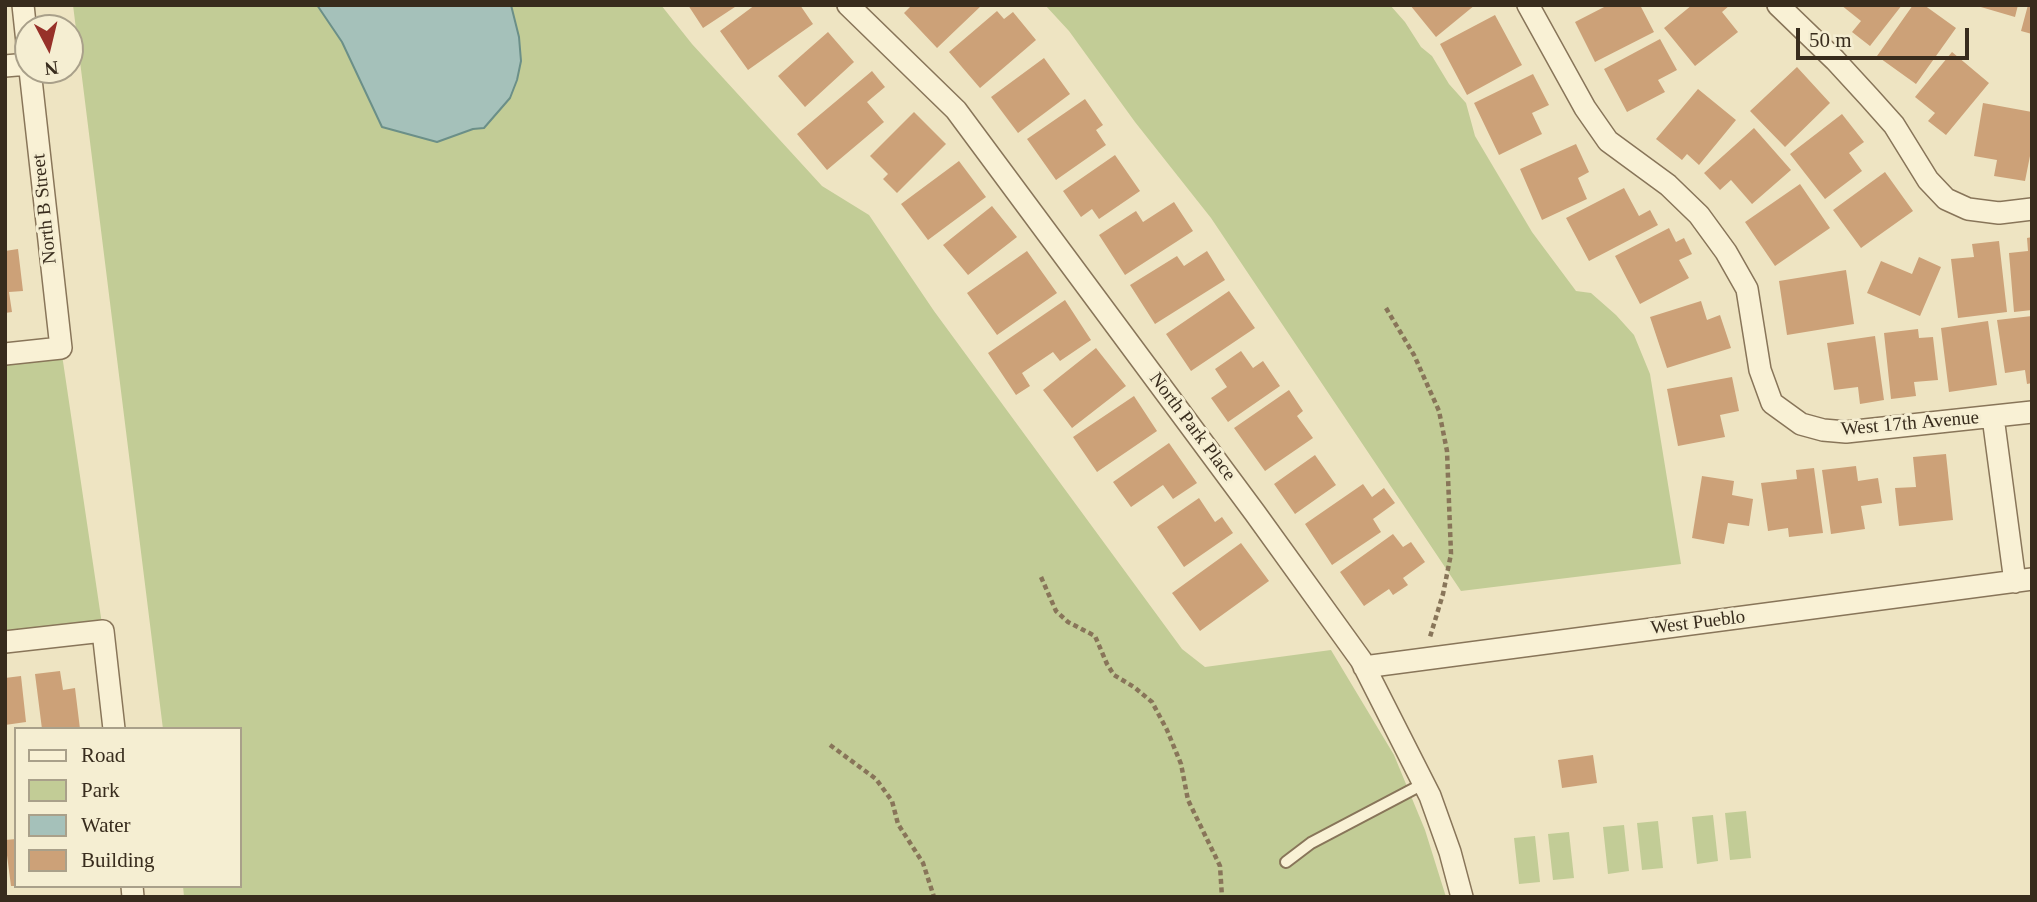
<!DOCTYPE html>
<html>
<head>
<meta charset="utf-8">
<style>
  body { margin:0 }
  #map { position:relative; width:2037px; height:902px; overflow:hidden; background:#eee4c2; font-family:Georgia,serif }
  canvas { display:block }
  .frame { position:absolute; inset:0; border:7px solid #382c1d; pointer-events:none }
  .legend { position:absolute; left:14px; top:727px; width:228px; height:161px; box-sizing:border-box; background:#f5eed2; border:2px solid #a9a08a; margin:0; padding:9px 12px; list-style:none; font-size:21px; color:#382c1d }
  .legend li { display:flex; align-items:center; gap:14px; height:35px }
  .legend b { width:35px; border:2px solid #a9a08a }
  .north { position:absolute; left:14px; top:14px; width:70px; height:70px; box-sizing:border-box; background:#f5eed2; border:2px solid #a9a08a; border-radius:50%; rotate:173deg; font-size:19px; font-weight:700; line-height:28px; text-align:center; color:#382c1d }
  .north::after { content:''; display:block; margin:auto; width:24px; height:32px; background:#973129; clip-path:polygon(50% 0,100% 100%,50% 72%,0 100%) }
  .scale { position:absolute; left:1796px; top:28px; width:173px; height:32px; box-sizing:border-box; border:4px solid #382c1d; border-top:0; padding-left:9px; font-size:21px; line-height:24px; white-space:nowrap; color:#382c1d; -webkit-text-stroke:5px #f5eed2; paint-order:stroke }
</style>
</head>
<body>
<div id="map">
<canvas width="2037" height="902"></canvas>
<div class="frame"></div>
<ul class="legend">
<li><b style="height:9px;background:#f9f1d5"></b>Road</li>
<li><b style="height:19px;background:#c2cc96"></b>Park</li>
<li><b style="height:19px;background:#a5c1ba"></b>Water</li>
<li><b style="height:19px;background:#cca178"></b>Building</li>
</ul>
<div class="north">N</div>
<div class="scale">50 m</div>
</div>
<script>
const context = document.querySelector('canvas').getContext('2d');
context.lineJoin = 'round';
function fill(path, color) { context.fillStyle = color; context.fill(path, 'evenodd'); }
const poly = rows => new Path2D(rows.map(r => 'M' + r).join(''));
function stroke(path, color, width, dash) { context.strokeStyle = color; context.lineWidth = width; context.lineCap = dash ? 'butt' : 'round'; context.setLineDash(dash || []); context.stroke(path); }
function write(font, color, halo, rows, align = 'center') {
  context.font = font + ' Georgia,serif'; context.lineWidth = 6; context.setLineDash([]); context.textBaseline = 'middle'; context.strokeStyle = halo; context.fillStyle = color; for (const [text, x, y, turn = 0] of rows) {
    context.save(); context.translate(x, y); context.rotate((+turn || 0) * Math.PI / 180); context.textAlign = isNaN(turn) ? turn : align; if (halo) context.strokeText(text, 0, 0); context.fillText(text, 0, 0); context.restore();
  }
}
fill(poly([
  [73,5,661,5,692,44,822,186,869,215,934,311,1182,649,1205,667,1331,650,1394,755,1425,830,1446,897,184,897,183,886,240,886,240,729,163,729],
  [1045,5,1390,5,1405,22,1421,47,1432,56,1449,84,1466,103,1475,136,1532,232,1576,291,1591,293,1616,315,1634,335,1650,374,1681,564,1461,591,1211,218,1135,122,1069,31],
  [61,348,103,631,5,642,5,354],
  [1746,811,1751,858,1730,860,1725,813],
  [1713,815,1718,861,1697,864,1692,817],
  [1658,821,1663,868,1642,870,1637,823],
  [1624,825,1629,871,1608,874,1603,827],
  [1569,832,1574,878,1553,880,1548,834],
  [1535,836,1540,882,1519,884,1514,838]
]), '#c2cc96');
const water = poly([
  [317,5,511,5,519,37,521,61,517,80,510,98,484,128,473,129,437,142,382,127,342,42,317,5]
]);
fill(water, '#a5c1ba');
stroke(water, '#6b8f88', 2);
fill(poly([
  [688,5,738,5,703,28],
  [755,5,800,5,813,24,748,70,720,31],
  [912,5,982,5,937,48,904,13],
  [1410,5,1475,5,1436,37],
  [1608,5,1640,5,1654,32,1595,62,1575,22],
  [1692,5,1730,5,1722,12,1738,32,1695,66,1664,28],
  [1841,5,1902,5,1870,46,1852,32,1861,21],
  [1913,5,1924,5,1956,28,1916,84,1877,56],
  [1974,5,2018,5,2015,17],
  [2028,5,2032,5,2032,34,2021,31],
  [997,11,1004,19,1013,12,1036,40,980,88,949,52],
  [1495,15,1522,65,1467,95,1440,44],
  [828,32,854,62,805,107,778,76],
  [1660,39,1677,70,1658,80,1665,92,1627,112,1604,69],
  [1952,52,1989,83,1946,135,1928,121,1935,113,1915,97],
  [1044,58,1070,94,1018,133,991,97],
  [1797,67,1830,103,1785,147,1750,111],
  [872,71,885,87,867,102,884,122,827,170,797,134],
  [1533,74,1549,105,1532,113,1542,134,1499,155,1474,103],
  [1698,89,1736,120,1699,165,1687,154,1682,160,1656,139],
  [1085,99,1103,125,1096,130,1106,145,1056,180,1027,139],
  [1983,103,2032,112,2032,146,2025,181,1994,176,1997,160,1974,156],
  [914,112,946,144,897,193,883,179,888,174,870,156],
  [1842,114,1864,142,1849,153,1862,171,1825,199,1790,154],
  [1754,128,1791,170,1752,204,1731,180,1720,190,1704,173],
  [1576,144,1589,172,1578,178,1587,199,1542,220,1520,169],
  [1115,155,1140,191,1099,219,1092,209,1081,217,1063,191],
  [959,161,986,197,928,240,901,204],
  [1885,172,1913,211,1861,248,1833,210],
  [1800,184,1830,228,1775,266,1745,222],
  [1624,188,1639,216,1650,210,1658,225,1589,261,1566,218],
  [1174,202,1193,231,1125,275,1099,235,1136,211,1143,222],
  [992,206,1017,237,968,275,943,245],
  [1669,228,1676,242,1684,238,1692,254,1679,260,1689,278,1640,304,1615,256],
  [2032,237,2032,310,2014,312,2009,253,2028,251,2027,238],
  [1999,241,2007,312,1958,318,1951,259,1974,257,1972,244],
  [18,249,23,291,9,292,12,312,5,313,5,251],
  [1027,251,1057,293,997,335,967,293],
  [1207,251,1225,280,1155,324,1130,285,1177,256,1184,266],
  [1919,257,1941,267,1920,316,1867,293,1881,261,1912,274],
  [1846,270,1854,324,1787,335,1779,281],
  [1229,291,1255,328,1191,371,1166,334],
  [1065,300,1091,340,1060,361,1053,352,1022,373,1030,386,1016,395,988,353],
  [1701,301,1707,320,1720,315,1731,348,1667,368,1650,317],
  [2032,316,2032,383,2027,384,2025,370,2005,373,1997,320],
  [1988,321,1997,385,1949,392,1941,328],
  [1918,329,1919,338,1933,337,1938,380,1914,382,1916,396,1891,399,1884,333],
  [1875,336,1884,400,1860,404,1858,387,1834,390,1827,343],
  [1096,348,1126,386,1072,428,1043,390],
  [1241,351,1253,368,1263,361,1280,386,1228,422,1211,398,1227,387,1215,369],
  [1732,377,1739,411,1720,415,1725,437,1678,446,1667,389],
  [1289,390,1303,411,1297,416,1313,438,1265,471,1234,428],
  [1134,396,1157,431,1097,472,1073,437],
  [1169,443,1197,483,1173,499,1163,485,1131,507,1113,482],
  [1946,454,1953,520,1899,526,1895,488,1916,487,1913,457],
  [1315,455,1336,485,1295,514,1274,484],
  [1856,466,1858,481,1878,478,1882,503,1861,506,1865,529,1831,534,1822,470],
  [1814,468,1823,533,1789,537,1788,528,1768,531,1761,483,1797,479,1796,470],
  [1702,476,1734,481,1732,495,1753,499,1749,526,1728,523,1724,544,1692,538],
  [1363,484,1372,497,1384,488,1395,503,1373,519,1381,532,1332,565,1305,524],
  [1199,498,1215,522,1222,517,1233,533,1184,567,1157,527],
  [1393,534,1403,547,1411,542,1425,562,1403,578,1408,585,1393,595,1389,589,1364,606,1340,572],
  [1241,543,1269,581,1200,631,1172,593],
  [60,671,63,690,75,688,80,729,42,729,35,674],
  [21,676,26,722,5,725,5,678],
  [1593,755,1597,783,1562,788,1558,760],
  [16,839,16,886,11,886,5,840]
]), '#cca178');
const service = poly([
  [1286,862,1311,843,1423,784]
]);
const minor = poly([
  [23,5,28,52],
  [848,5,956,110,1255,513,1361,660,1430,796,1450,852,1462,897],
  [1528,5,1585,108,1608,141,1668,185,1699,215,1726,252,1747,289,1760,370,1772,403,1801,424,1823,430,1846,432,2032,412],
  [1778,5,1835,60,1869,97,1894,125,1928,180,1946,199,1968,209,1999,213,2032,209],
  [5,66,28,64],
  [5,354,61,348,30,70],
  [1993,417,2015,582],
  [5,642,103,631,114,729],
  [1364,667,2032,579],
  [132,886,133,897]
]);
stroke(service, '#887559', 14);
stroke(minor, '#887559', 24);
stroke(poly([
  [1386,308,1414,355,1439,411,1447,451,1451,554,1443,594,1430,637],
  [1041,577,1056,611,1068,622,1095,636,1107,664,1114,675,1134,687,1152,702,1167,730,1181,764,1188,800,1220,866,1222,897],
  [830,745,876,779,892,801,898,824,923,863,934,897]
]), '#887559', 4.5, [5, 3.5]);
stroke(service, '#f9f1d5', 10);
stroke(minor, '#f9f1d5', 21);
write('19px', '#382c1d', '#f5eed2', [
  ["North B Street",45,209,-96],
  ["West 17th Avenue",1910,424,-5],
  ["North Park Place",1192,427,53],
  ["West Pueblo",1698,623,-7]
]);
</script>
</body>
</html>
